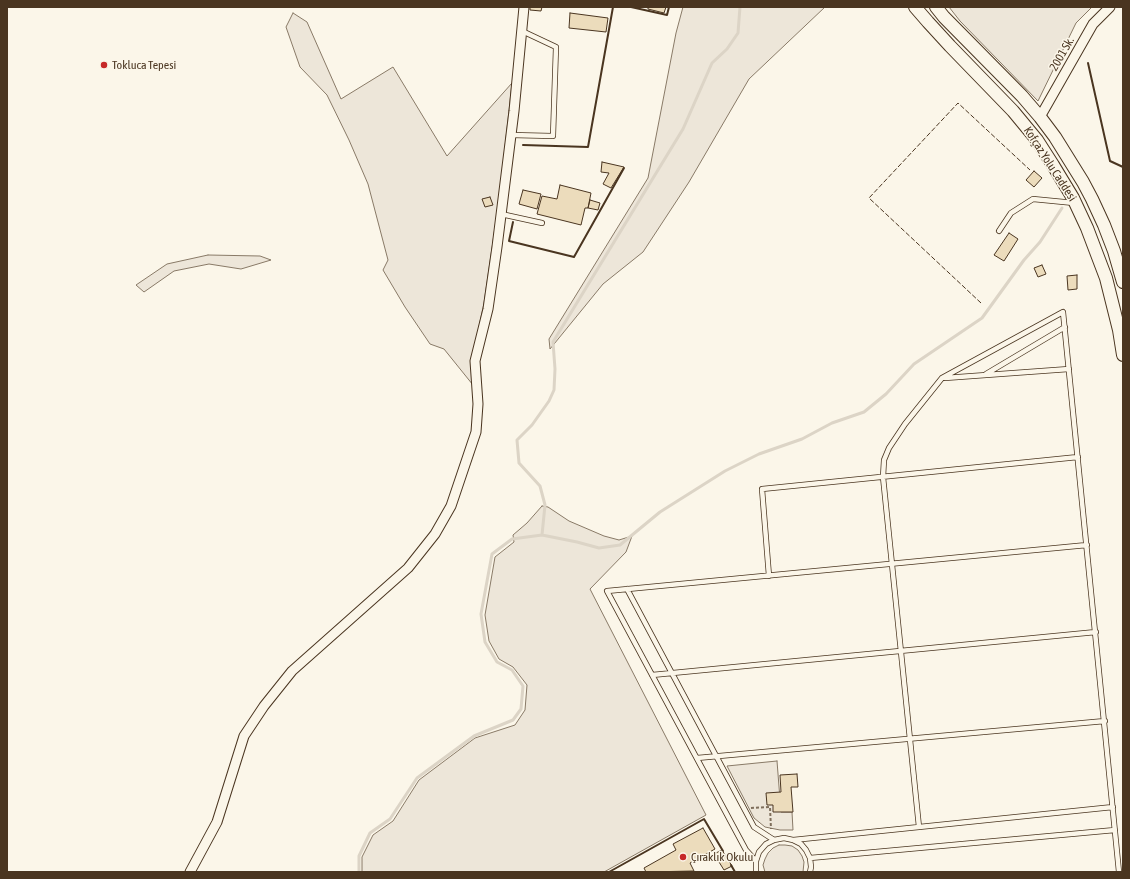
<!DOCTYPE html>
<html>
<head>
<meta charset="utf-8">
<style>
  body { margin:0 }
  #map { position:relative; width:1130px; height:879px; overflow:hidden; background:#fbf6e9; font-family:"Asap Condensed",sans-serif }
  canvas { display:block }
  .frame { position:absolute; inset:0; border:8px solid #4a3520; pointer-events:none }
</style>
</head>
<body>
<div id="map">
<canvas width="1130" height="879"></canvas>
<div class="frame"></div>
</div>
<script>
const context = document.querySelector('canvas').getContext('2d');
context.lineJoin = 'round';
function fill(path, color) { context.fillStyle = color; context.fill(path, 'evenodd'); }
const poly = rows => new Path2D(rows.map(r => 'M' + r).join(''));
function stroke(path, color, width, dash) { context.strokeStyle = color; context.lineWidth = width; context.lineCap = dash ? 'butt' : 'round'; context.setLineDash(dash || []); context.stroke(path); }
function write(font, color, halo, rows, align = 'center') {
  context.font = font + ' "Asap Condensed",sans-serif'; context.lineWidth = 3; context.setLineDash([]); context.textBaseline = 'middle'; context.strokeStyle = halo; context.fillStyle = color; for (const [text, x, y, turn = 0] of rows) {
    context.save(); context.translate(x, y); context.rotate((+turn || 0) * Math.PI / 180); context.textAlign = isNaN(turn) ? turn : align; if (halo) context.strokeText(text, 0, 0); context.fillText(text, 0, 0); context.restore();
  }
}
const green = poly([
  [683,7,825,7,749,79,689,182,643,252,603,284,550,349,549,339,648,178,676,33,683,7],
  [949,7,1092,7,1076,23,1038,101,960,21,949,7],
  [293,13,307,22,341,99,393,67,447,156,512,83,500,193,484,303,472,360,473,385,444,349,430,344,405,307,383,270,388,260,368,184,349,140,327,95,300,67,286,27,293,13],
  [208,255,260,256,271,260,241,269,209,264,174,271,144,292,136,285,167,264,208,255],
  [542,506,548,507,569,521,604,536,619,540,632,536,626,552,590,589,706,815,604,872,362,872,362,857,373,835,393,821,419,780,475,738,515,725,525,710,527,685,513,667,499,659,489,641,485,615,495,557,514,542,513,535,527,523,542,506],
  [777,761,781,812,792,812,793,830,780,830,765,827,754,818,727,766,777,761],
  [779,845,785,845,792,846,798,850,802,856,804,862,803,872,765,872,763,865,765,859,768,853,773,848,779,845]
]);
fill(green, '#ede6d9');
stroke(green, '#887966', 1);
stroke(poly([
  [542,535,577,542,599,548,620,545,660,512,725,471,759,454,802,439,832,423,864,412,886,394,914,364,982,318,1024,260,1040,242,1062,208],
  [359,872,359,856,370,833,390,819,417,778,474,736,513,720,521,709,523,686,512,670,497,662,485,642,481,614,492,554,512,539,542,535,545,505,540,486,519,463,517,440,532,425,549,401,554,390,555,369,553,342,683,129,712,63,727,49,738,33,740,7]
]), '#dcd4c6', 3);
const building = poly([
  [530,7,542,7,541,11,530,10,530,7],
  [648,7,666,7,664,13,648,9,648,7],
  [570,13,608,18,606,32,569,28,570,13],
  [602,162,624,167,611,188,603,184,609,173,601,172,602,162],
  [1034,171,1042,178,1034,187,1026,180,1034,171],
  [560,185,591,193,588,208,585,208,581,225,537,214,542,196,557,199,560,185],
  [523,190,541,194,537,209,519,204,523,190],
  [490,197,493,205,485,207,482,199,490,197],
  [590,200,600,203,598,210,588,208,590,200],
  [1009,233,1018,239,1004,261,994,255,1009,233],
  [1042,265,1046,274,1038,277,1034,268,1042,265],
  [1077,275,1077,289,1068,290,1067,276,1077,275],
  [797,774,798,787,791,787,793,812,773,812,773,805,767,805,766,793,781,792,780,775,797,774],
  [703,828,715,849,690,863,694,871,646,872,644,868,676,850,673,844,703,828],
  [722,850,732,866,724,870,714,854,722,850]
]);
fill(building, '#ecdcbc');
stroke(building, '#4a3520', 1);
const lane = poly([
  [511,135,553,136,556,47,522,31],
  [501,214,542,223],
  [999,231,1011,213,1033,199,1074,203],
  [986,374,1065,327],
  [945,378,1069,369],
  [769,576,762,489,1078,457],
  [627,589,754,827,774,840],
  [652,675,1096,632],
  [697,758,1105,721],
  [919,827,883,477,884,460,889,448,905,424,942,378,1063,312,1119,872],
  [793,840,1113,807],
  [810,858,1115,830],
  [756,861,746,850,607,591,1087,545],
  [756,872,756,861,759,852,766,844,774,840,784,838,793,840,801,844,806,850,810,858,811,867,810,872]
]);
const street = poly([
  [1040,117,1093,24,1110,7],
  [190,872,217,822,244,736,264,706,292,671,408,568,435,534,451,506,476,432,478,404,475,361,488,309,497,247,514,111,524,7]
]);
const secondary = poly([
  [915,7,928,22,950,46,1013,111,1037,140,1053,165,1073,198,1087,228,1098,257,1106,278,1119,330,1123,355],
  [936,7,944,17,1022,96,1040,117,1055,137,1083,182,1092,199,1104,225,1114,251,1123,282]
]);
stroke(lane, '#4a3520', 6);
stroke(street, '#4a3520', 11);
stroke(secondary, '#4a3520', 14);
stroke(poly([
  [751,808,770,807,771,829]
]), '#7f6f5c', 2, [3, 2]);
stroke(lane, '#fbf6e9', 4.5);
stroke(street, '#fbf6e9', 9);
stroke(secondary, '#fbf6e9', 12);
stroke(poly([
  [981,303,869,198,958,103,1030,170]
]), '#4a3520', 1, [5, 2]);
stroke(poly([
  [631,7,667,15,669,7],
  [1088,63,1110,161,1123,167],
  [523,145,588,147,613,7],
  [513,222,509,241,574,257,624,168],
  [731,865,735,872],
  [609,872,704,819,723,851]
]), '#4a3520', 2);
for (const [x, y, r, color] of [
  [104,65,4,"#c62828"],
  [683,857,4,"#c62828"]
]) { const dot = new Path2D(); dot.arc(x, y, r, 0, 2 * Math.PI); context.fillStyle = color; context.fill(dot); stroke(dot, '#fbf6e9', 1.5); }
write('12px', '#4a3520', '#fbf6e9', [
  ["2001 Sk.",1062,54,-60],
  ["Kofçaz Yolu Caddesi",1050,164,57]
]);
write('12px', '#4a3520', '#fbf6e9', [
  ["Tokluca Tepesi",112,65],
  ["Çıraklık Okulu",691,857]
], 'left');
</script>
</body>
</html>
